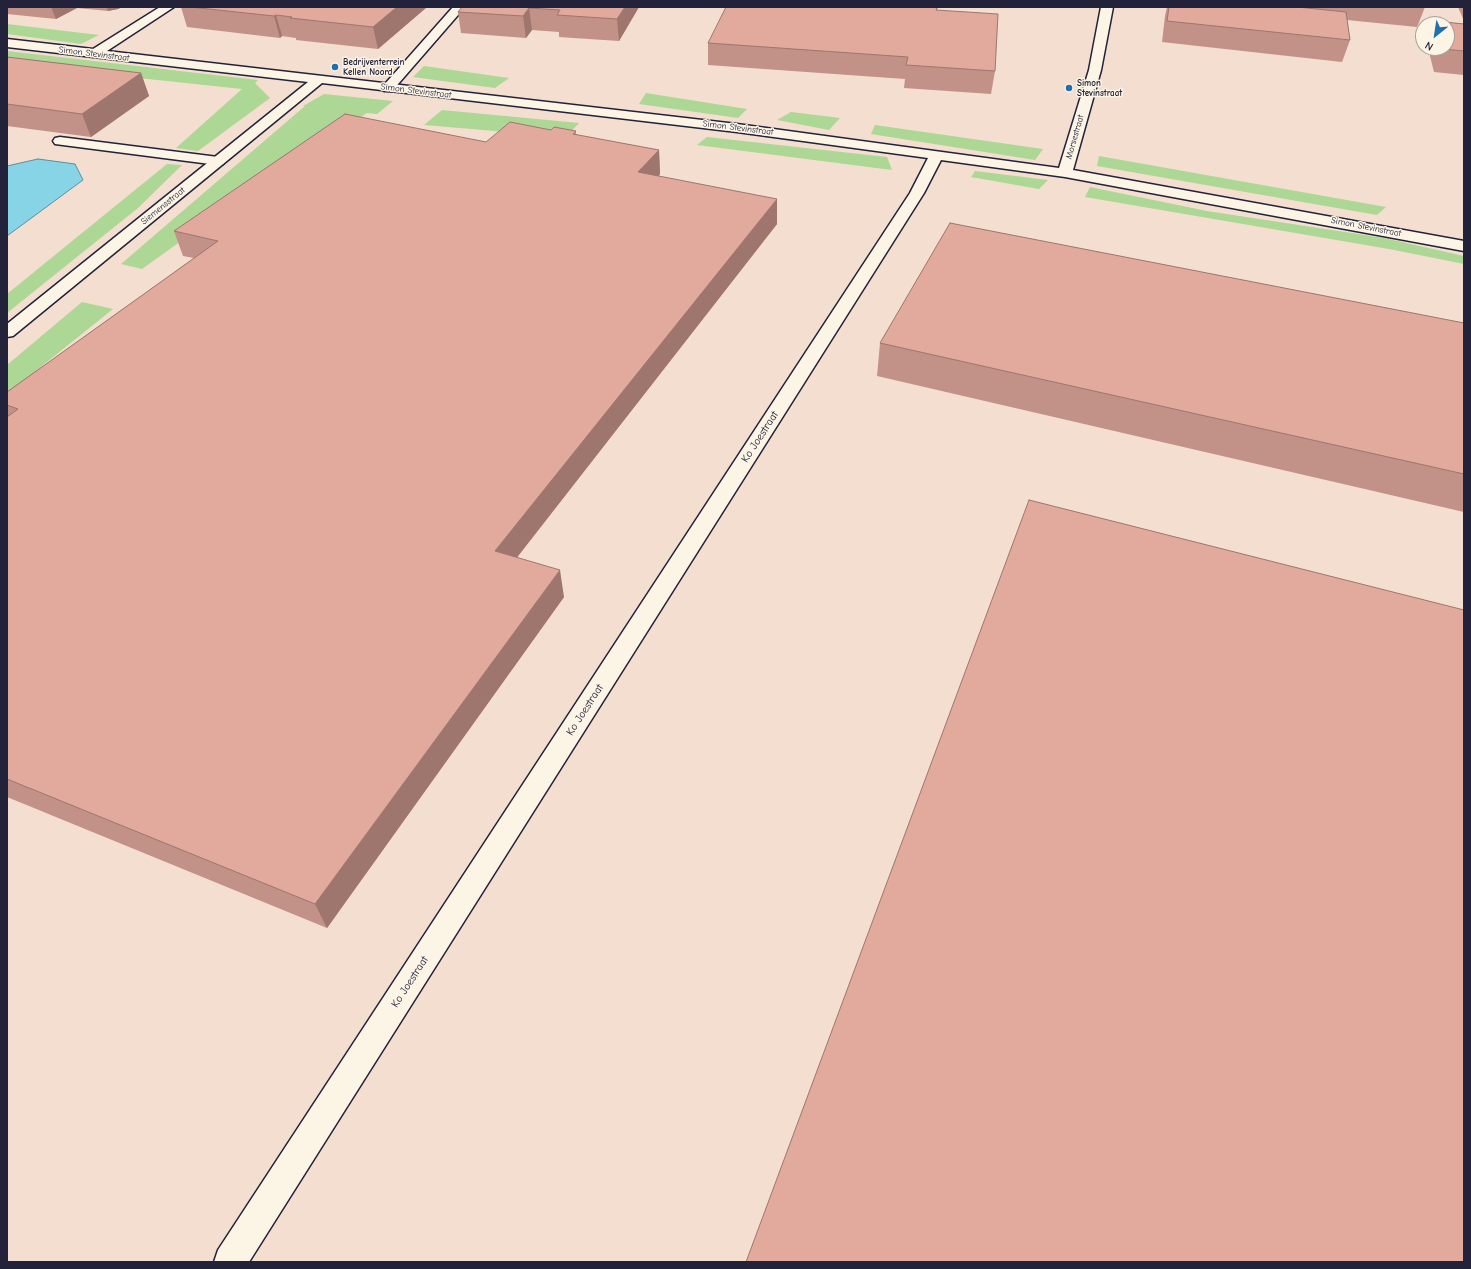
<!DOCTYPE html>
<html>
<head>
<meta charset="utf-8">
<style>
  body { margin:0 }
  #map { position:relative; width:1471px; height:1269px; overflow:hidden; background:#fcf5e5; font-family:"Comic Neue",sans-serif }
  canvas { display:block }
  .frame { position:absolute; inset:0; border:8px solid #22223b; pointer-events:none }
  .north { position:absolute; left:1415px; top:16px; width:40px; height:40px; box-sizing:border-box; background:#fcf5e5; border:1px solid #a5a1a1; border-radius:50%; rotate:210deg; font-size:11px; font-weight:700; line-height:16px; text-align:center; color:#22223b }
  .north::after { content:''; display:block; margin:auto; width:14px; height:18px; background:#1f6fb2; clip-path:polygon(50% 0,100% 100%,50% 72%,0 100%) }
</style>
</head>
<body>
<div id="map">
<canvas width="1471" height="1269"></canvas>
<div class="frame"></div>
<div class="north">N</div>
</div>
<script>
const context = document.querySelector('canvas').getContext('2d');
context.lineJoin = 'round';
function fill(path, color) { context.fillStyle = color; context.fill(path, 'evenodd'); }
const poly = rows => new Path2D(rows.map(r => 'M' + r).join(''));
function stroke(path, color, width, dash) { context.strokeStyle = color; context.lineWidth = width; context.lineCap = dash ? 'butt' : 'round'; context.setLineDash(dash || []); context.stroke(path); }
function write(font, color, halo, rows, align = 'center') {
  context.font = font + ' "Comic Neue",sans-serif'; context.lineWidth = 3; context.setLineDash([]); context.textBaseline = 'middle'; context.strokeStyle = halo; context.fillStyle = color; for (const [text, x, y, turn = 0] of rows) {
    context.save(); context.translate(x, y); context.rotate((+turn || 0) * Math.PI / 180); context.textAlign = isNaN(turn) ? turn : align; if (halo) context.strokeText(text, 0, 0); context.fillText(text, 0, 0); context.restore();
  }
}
fill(poly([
  [7,7,1464,7,1464,1262,7,1262],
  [1423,24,1447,24,1447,48,1423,48]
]), '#f4decf');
fill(poly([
  [7,24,99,35,81,44,7,34],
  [7,51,258,80,255,83,270,98,198,151,176,148,242,89,7,64],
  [424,66,509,78,495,88,413,77],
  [646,93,747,109,738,118,639,104],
  [324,94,393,101,377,114,367,113,262,183,142,269,121,264,305,106,303,106],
  [442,110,579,123,566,137,424,125],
  [791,112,840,118,829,130,777,120],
  [875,125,1043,149,1035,160,871,134],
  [707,137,887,157,892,170,697,145],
  [1099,156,1386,207,1377,215,1097,166],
  [167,164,182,165,138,208,7,313,7,294],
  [975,171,1048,180,1039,189,971,177],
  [1090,187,1207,211,1384,238,1464,256,1464,264,1389,249,1085,197],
  [82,302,113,309,7,394,7,365]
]), '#acd795');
const water = poly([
  [38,159,75,164,83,180,7,236,7,166,38,159]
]);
fill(water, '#87d4e6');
stroke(water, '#5f8da2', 1);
const service = poly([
  [453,7,465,7,392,91,384,91,382,88,384,85,453,7],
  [60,137,218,157,223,158,225,161,223,164,218,165,55,144,53,141,55,138,60,137]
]);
const minor = poly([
  [160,7,174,7,107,51,737,124,1059,168,1089,70,1101,7,1113,7,1101,70,1073,170,1464,241,1464,251,1065,177,941,160,924,193,249,1262,214,1262,218,1250,910,193,928,158,737,132,322,83,13,336,7,337,7,324,308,82,7,47,7,39,93,49,160,7]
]);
stroke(service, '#22223b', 3);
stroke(minor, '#22223b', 3);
fill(service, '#fcf5e5');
fill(minor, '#fcf5e5');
fill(poly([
  [7,7,122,7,118,9,108,11,77,8,56,19,7,14],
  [181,7,427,7,378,49,296,40,296,38,282,36,280,38,187,27],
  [462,7,639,7,619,41,559,37,559,32,532,30,526,38,461,33,458,12],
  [938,7,937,10,995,71,991,94,904,88,905,79,708,65,708,43],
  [1167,7,1425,7,1417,27,1347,20,1350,40,1342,62,1162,42,1165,16],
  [1458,7,1464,7,1464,21],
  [1435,21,1464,24,1464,75,1434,72,1428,48,1447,48,1447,24,1434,24],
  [7,57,141,73,149,96,91,137,7,126],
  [551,130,576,131,576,135,659,150,660,174,659,176,777,224,517,557,564,597,327,928,7,797,7,392,194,258,183,256,174,231,486,142],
  [1464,323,1464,512,877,376,880,343]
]), '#c29187');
fill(poly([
  [51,7,76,7,77,8,56,19],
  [107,7,122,7,118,9,108,11],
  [397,7,427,7,378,49,373,27],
  [625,7,639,7,619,41,617,19],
  [529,8,532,30,526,38,523,16],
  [276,15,282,36,280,38,274,16],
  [141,73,149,96,91,137,82,114],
  [659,150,660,174,639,196,638,172],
  [777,199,777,224,501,578,495,551],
  [560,570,564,597,327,928,315,904]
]), '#9e766e');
const building = poly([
  [190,7,397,7,373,27,290,18,292,17,276,15,274,16,190,7],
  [462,7,625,7,617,19,557,15,560,10,529,8,523,16,458,12,462,7],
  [726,7,937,7,936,10,998,14,995,71,906,65,908,57,708,43,726,7],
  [1169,7,1297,7,1346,12,1350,40,1167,21,1169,7],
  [1435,21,1464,24,1464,51,1443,49,1443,48,1447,48,1447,24,1436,24,1435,21],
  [7,57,141,73,82,114,7,104,7,57],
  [345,114,486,142,510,122,551,130,554,127,576,131,573,134,659,150,638,172,777,199,495,551,560,570,315,904,7,779,7,417,18,409,7,405,7,392,218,241,174,231,345,114],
  [950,223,1464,323,1464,474,880,343,950,223],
  [1029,500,1464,610,1464,1262,746,1262,1029,500]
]);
fill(building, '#e2a99d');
stroke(building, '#9e766e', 1);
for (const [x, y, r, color] of [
  [335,67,4,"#1f6fb2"],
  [1069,88,4,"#1f6fb2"]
]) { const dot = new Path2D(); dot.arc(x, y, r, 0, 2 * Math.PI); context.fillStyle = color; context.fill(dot); stroke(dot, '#fcf5e5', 1.5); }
write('9px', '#22223b', '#fcf5e5', [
  ["Simon Stevinstraat",94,54,7],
  ["Simon Stevinstraat",416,91,7],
  ["Simon Stevinstraat",738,128,7],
  ["Morsestraat",1075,137,-74],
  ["Siemensstraat",163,206,-39],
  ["Simon Stevinstraat",1366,227,11]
]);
write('bold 9px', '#22223b', '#fcf5e5', [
  ["Bedrijventerrein",343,62],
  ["Kellen Noord",343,72],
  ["Simon",1077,83],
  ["Stevinstraat",1077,93]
], 'left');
write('11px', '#22223b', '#fcf5e5', [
  ["Ko Joestraat",760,437,-57],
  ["Ko Joestraat",585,710,-57],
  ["Ko Joestraat",410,982,-57]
]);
</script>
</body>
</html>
